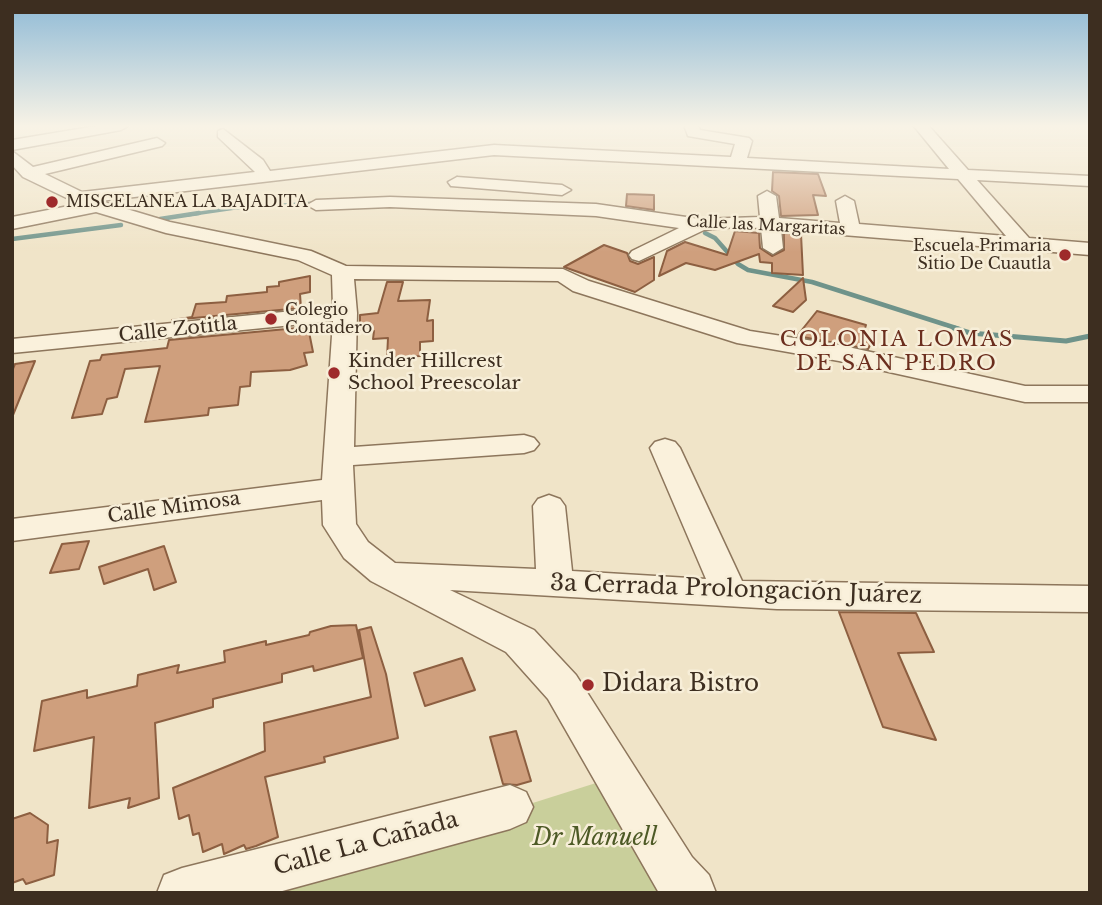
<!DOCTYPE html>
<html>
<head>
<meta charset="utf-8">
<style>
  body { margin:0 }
  #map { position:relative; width:1102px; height:905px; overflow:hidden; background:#f0e4c8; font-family:"Libre Baskerville",serif }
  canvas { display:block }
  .frame { position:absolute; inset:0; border:14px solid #3d2e20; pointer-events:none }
</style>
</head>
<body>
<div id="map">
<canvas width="1102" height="905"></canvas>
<div class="frame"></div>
</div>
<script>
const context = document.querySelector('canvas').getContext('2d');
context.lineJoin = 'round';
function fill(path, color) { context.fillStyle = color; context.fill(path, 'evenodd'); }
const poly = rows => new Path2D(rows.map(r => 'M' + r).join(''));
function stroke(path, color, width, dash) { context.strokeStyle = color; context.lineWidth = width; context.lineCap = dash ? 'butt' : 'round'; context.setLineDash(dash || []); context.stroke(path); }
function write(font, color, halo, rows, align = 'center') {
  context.font = font + ' "Libre Baskerville",serif'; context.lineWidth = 5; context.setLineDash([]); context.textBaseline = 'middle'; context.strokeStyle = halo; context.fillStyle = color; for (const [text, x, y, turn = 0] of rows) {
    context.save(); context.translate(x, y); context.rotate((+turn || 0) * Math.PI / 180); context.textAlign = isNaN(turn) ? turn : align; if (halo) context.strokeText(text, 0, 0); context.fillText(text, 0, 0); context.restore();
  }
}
fill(poly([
  [615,777,700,893,248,893]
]), '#c9cf9b');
stroke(poly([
  [187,215,235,208,317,203]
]), '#6f938a', 3.5);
stroke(poly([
  [160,219,199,213],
  [705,233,715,238,738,264,748,270,812,282,959,329],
  [12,239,121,225]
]), '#6f938a', 4.5);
stroke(poly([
  [954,328,970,333,1066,341,1090,336]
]), '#6f938a', 5);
const building = poly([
  [773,172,818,174,826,196,813,195,818,215,781,216,779,196,772,191,773,172],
  [627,194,654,195,654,210,626,206,627,194],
  [735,231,759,233,760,248,772,256,784,250,784,233,801,234,803,275,772,273,772,263,760,262,759,254,715,270,686,263,659,276,667,251,685,242,727,255,735,231],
  [604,245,627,253,630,261,638,264,654,257,654,280,635,292,564,267,604,245],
  [310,276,310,292,300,294,301,308,172,320,192,317,196,304,226,302,227,296,267,292,267,287,279,286,279,282,310,276],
  [803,278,806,300,793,312,773,306,803,278],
  [387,282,403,282,398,301,430,300,427,321,433,320,433,341,420,342,420,356,387,358,388,338,373,339,374,331,360,331,360,315,378,313,387,282],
  [817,311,866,325,862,338,873,340,868,349,797,336,817,311],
  [308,327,313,352,304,353,307,365,290,370,251,372,250,386,240,387,238,405,209,408,208,415,145,422,160,366,125,369,117,397,107,399,102,414,72,418,90,361,100,360,102,355,167,348,169,340,308,327],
  [35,361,13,415,12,415,12,371,15,364,35,361],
  [89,541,79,569,50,573,62,544,89,541],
  [164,546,176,582,154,590,148,569,104,584,99,567,164,546],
  [839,612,916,613,934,652,898,653,936,740,883,727,839,612],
  [356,625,363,658,314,671,313,666,282,674,282,682,213,699,213,707,155,723,159,798,128,808,130,798,89,808,94,737,34,751,42,701,87,690,87,698,137,686,138,675,179,665,177,673,225,662,224,651,266,641,266,645,309,635,310,632,331,626,356,625],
  [371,627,386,674,398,738,324,757,325,762,265,777,278,837,256,846,246,849,244,845,224,854,222,844,203,852,199,833,193,835,189,815,179,819,173,788,265,751,264,723,371,697,359,630,371,627],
  [462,658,475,690,425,706,414,673,462,658],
  [516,731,531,781,517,785,503,784,490,737,516,731],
  [30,813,48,825,47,843,58,840,54,875,26,884,23,879,12,883,12,819,30,813]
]);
fill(building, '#cf9f7d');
stroke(building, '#8d5f41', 2);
const minor = poly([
  [102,125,128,126,121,130,12,150,12,140,102,125],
  [684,125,698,125,700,130,749,138,752,141,747,158,949,169,913,125,928,125,968,170,1090,176,1090,186,977,180,1029,238,1090,243,1090,255,781,230,783,248,773,254,763,248,761,228,736,227,704,230,639,261,632,259,629,255,632,251,679,228,596,216,390,207,316,210,307,205,316,200,390,197,596,204,700,219,760,217,758,196,767,191,776,196,779,218,840,223,836,201,845,196,854,201,859,224,1006,236,958,179,494,155,100,201,170,222,311,251,346,266,563,269,589,281,750,331,839,345,1025,386,1090,386,1090,402,1025,402,839,361,737,343,573,291,558,281,354,279,357,313,354,447,524,435,534,438,539,444,534,450,524,453,353,465,356,524,368,542,395,563,536,569,533,506,538,499,549,495,560,499,565,506,572,571,706,579,650,448,655,442,665,439,675,442,680,448,742,581,1090,586,1090,612,777,609,450,590,534,630,576,675,692,857,709,875,716,893,659,893,548,699,506,652,371,581,344,558,323,525,322,500,12,541,12,519,322,480,333,321,12,353,12,339,333,307,332,275,298,260,166,233,96,212,12,229,12,217,79,204,23,177,12,165,12,151,33,167,157,138,165,143,162,146,45,174,82,192,255,172,218,137,218,131,223,129,263,160,270,171,494,145,731,157,735,144,688,136,684,125],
  [457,177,562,185,571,190,562,195,451,186,448,182,457,177],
  [510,785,526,792,533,807,526,822,510,829,275,893,157,893,164,875,182,868,510,785]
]);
stroke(minor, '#8d765c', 3);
fill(minor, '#faf1dc');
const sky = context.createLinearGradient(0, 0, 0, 252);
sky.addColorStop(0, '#8fbad6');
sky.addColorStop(0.5, '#f8f3e6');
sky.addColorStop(1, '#f8f3e600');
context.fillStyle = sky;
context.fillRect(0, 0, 1102, 252);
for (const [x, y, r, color] of [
  [52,202,7,"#9e2a2b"],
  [1065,255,7,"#9e2a2b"],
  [271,319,7,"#9e2a2b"],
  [334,373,7,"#9e2a2b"],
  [588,685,7,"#9e2a2b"]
]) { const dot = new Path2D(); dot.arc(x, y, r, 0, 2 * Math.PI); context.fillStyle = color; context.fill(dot); stroke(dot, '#f7eed8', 2.5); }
write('16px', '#3d2e20', '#f7eed8', [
  ["MISCELANEA LA BAJADITA",66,202],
  ["Escuela Primaria",1051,246,"right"],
  ["Sitio De Cuautla",1051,264,"right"],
  ["Colegio",285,310],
  ["Contadero",285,328]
], 'left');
write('16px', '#3d2e20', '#f7eed8', [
  ["Calle las Margaritas",766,226,3]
]);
write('19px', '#3d2e20', '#f7eed8', [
  ["Calle Zotitla",178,330,-6],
  ["Calle Mimosa",174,508,-8]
]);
write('19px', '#3d2e20', '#f7eed8', [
  ["Kinder Hillcrest",348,362],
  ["School Preescolar",348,384]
], 'left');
context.letterSpacing = '2px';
write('21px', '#6b2e1e', '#f7eed8', [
  ["COLONIA LOMAS",897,340],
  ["DE SAN PEDRO",897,364]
]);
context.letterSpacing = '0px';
write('23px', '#3d2e20', '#f7eed8', [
  ["3a Cerrada Prolongación Juárez",736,590,2],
  ["Calle La Cañada",366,844,-15]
]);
write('23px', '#3d2e20', '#f7eed8', [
  ["Didara Bistro",602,685]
], 'left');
write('italic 23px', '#4d5a26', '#f7eed8', [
  ["Dr Manuell",595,839]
]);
</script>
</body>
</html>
